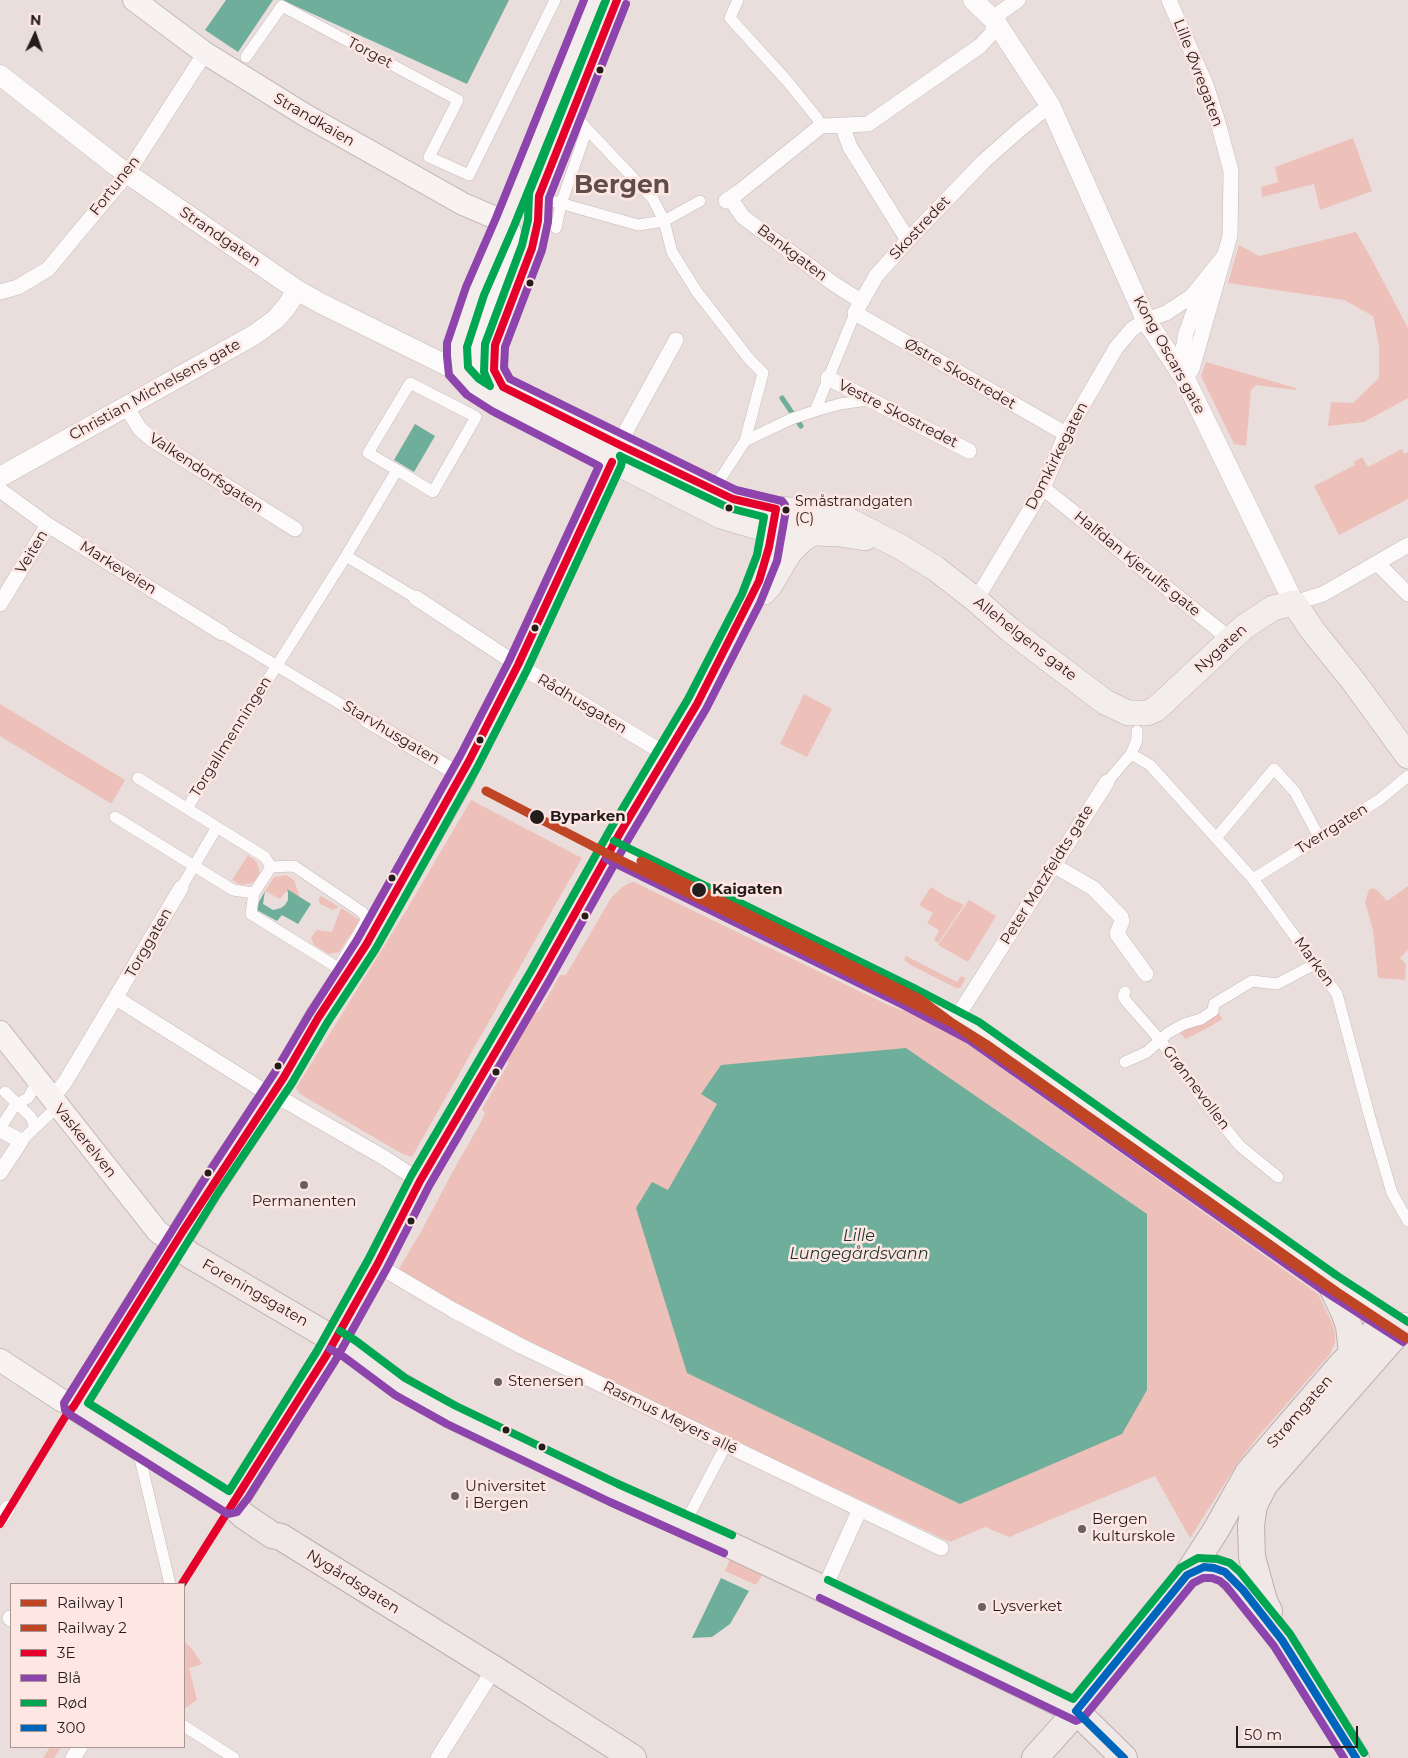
<!DOCTYPE html>
<html>
<head>
<meta charset="utf-8">
<style>
  body { margin:0 }
  #map { position:relative; width:1408px; height:1758px; overflow:hidden; background:#eadedc; font-family:Montserrat,sans-serif }
  canvas { display:block }
  .legend { position:absolute; left:10px; top:1583px; width:175px; height:165px; box-sizing:border-box; background:#fee7e3; border:1px solid #a79693; margin:0; padding:6px 9px; list-style:none; font-size:15px; color:#251d1c }
  .legend li { display:flex; align-items:center; gap:10px; height:25px }
  .legend b { width:25px; border:1px solid #a79693 }
  .north { position:absolute; left:10px; top:10px; width:50px; height:50px; -webkit-text-stroke:4px #fee7e3; paint-order:stroke; rotate:3deg; font-size:14px; font-weight:700; line-height:20px; text-align:center; color:#251d1c }
  .north::after { content:''; display:block; margin:auto; width:18px; height:22px; background:#251d1c; clip-path:polygon(50% 0,100% 100%,50% 72%,0 100%) }
  .scale { position:absolute; left:1236px; top:1726px; width:122px; height:22px; box-sizing:border-box; border:2px solid #251d1c; border-top:0; padding-left:6px; font-size:15px; line-height:18px; white-space:nowrap; color:#251d1c; -webkit-text-stroke:4px #fee7e3; paint-order:stroke }
</style>
</head>
<body>
<div id="map">
<canvas width="1408" height="1758"></canvas>
<ul class="legend">
<li><b style="height:6px;background:#bf4525"></b>Railway 1</li>
<li><b style="height:6px;background:#bf4525"></b>Railway 2</li>
<li><b style="height:6px;background:#e4002b"></b>3E</li>
<li><b style="height:6px;background:#8e44ad"></b>Blå</li>
<li><b style="height:6px;background:#00a651"></b>Rød</li>
<li><b style="height:6px;background:#0065bd"></b>300</li>
</ul>
<div class="north">N</div>
<div class="scale">50 m</div>
</div>
<script>
const context = document.querySelector('canvas').getContext('2d');
context.lineJoin = 'round';
function fill(path, color) { context.fillStyle = color; context.fill(path, 'evenodd'); }
const poly = rows => new Path2D(rows.map(r => 'M' + r).join(''));
function stroke(path, color, width, dash) { context.strokeStyle = color; context.lineWidth = width; context.lineCap = dash ? 'butt' : 'round'; context.setLineDash(dash || []); context.stroke(path); }
function write(font, color, halo, rows, align = 'center') {
  context.font = font + ' Montserrat,sans-serif'; context.lineWidth = 5; context.setLineDash([]); context.textBaseline = 'middle'; context.strokeStyle = halo; context.fillStyle = color; for (const [text, x, y, turn = 0] of rows) {
    context.save(); context.translate(x, y); context.rotate((+turn || 0) * Math.PI / 180); context.textAlign = isNaN(turn) ? turn : align; if (halo) context.strokeText(text, 0, 0); context.fillText(text, 0, 0); context.restore();
  }
}
fill(poly([
  [1353,138,1372,191,1320,210,1314,184,1262,197,1261,187,1278,182,1275,167],
  [1356,232,1371,258,1408,328,1408,398,1364,422,1328,426,1331,402,1353,403,1379,378,1379,345,1373,316,1344,300,1228,283,1239,245,1259,256],
  [1206,362,1296,388,1296,390,1256,385,1251,390,1246,446,1234,444,1201,376],
  [1402,449,1404,454,1408,452,1408,499,1339,535,1314,486,1355,465,1354,462,1362,457,1368,467],
  [804,694,832,709,807,757,780,744],
  [0,704,125,780,112,803,110,803,0,736],
  [471,800,582,858,412,1157,401,1153,300,1094,296,1088,407,909],
  [248,855,257,862,260,874,257,879,252,883,241,885,232,880],
  [286,875,294,880,300,897,287,890,280,899,265,891,274,877],
  [634,882,888,1005,938,1023,1318,1294,1332,1323,1335,1334,1335,1343,1330,1354,1257,1438,1239,1461,1190,1538,1155,1476,1009,1537,985,1527,950,1542,644,1398,597,1374,587,1372,461,1306,399,1269,423,1228,452,1173,481,1122,485,1113,482,1109,508,1064,507,1050,526,1018,540,1010,560,975,566,975,611,898,621,888,629,883],
  [1408,886,1408,950,1400,958,1406,964,1405,980,1378,978,1373,930,1365,902,1369,890,1372,888,1377,890,1387,901],
  [931,887,947,897,964,905,938,943,934,940,939,930,927,923,933,913,919,905],
  [321,896,339,907,333,910,322,905,319,903,319,898],
  [969,900,996,916,968,962,938,945],
  [341,908,360,920,339,952,329,954,314,945,311,937,317,930,332,932],
  [906,956,957,982,961,976,966,978,960,988,956,988,911,965,904,960],
  [1217,1010,1222,1019,1211,1026,1186,1039,1180,1033],
  [731,1556,857,1619,762,1575,756,1585,725,1571],
  [184,1641,192,1649,202,1664,189,1668,197,1700,184,1709],
  [50,1747,54,1749,61,1747,54,1758,43,1758]
]), '#edc0b9');
fill(poly([
  [226,0,273,0,238,52,205,30],
  [282,0,509,0,467,84],
  [415,424,435,436,414,472,394,460],
  [287,889,311,904,298,924,282,915,277,921,255,909,265,891,263,904,273,910,281,908,285,905,288,900,288,893],
  [906,1048,1147,1214,1147,1390,1122,1434,960,1504,687,1373,636,1208,652,1182,668,1190,717,1104,701,1094,721,1065],
  [721,1578,749,1591,730,1624,712,1637,692,1638]
]), '#6fae9b');
stroke(poly([
  [782,398,801,426]
]), '#6fae9b', 5);
const pedestrian = poly([
  [738,0,730,18,788,82,817,118,821,126],
  [246,57,282,6,458,100,429,157,469,175,555,0],
  [572,111,587,129,653,199,664,221,672,252,697,292,750,360,763,373,745,441],
  [549,200,638,225,664,221,700,201],
  [556,228,561,204,587,129],
  [815,411,855,313],
  [713,490,745,441,791,419,815,411,840,404,867,400],
  [346,556,416,598],
  [222,633,367,720],
  [1131,754,1150,765,1253,879,1337,994,1370,1118,1392,1193,1408,1221],
  [138,778,265,857,271,867],
  [1107,782,1131,754,1137,740,1137,731],
  [187,808,346,556,397,470,433,492,476,417,410,383,368,453,397,470],
  [115,817,233,890,254,893],
  [1216,838,1274,769,1295,792,1319,837],
  [294,866,362,912,367,919,338,968,251,914,254,893,271,867,294,866],
  [1253,879,1379,800,1408,776],
  [181,888,217,827],
  [1125,992,1123,996,1126,1001,1160,1040,1209,1108,1240,1146,1278,1177],
  [1125,1062,1147,1052,1168,1033,1184,1024,1201,1019,1213,1011,1214,1004,1252,981,1277,984,1315,964],
  [5,1092,31,1117,35,1128],
  [5,1121,15,1105,28,1098,33,1089],
  [21,1141,58,1106],
  [138,1450,170,1584],
  [684,1525,726,1445],
  [184,1726,234,1758]
]);
const minor = poly([
  [1169,0,1206,85,1217,119,1231,171,1230,236,1192,369,1185,379],
  [1050,105,1019,130,983,162,908,240,876,276,855,313,1066,434],
  [842,125,850,147,908,240],
  [730,198,743,217,834,284,861,301],
  [726,201,739,192,821,126,868,124,980,46,992,33,995,21,1001,12,1018,0],
  [0,292,18,287,48,269,127,174,205,53],
  [828,378,969,451],
  [1185,378,1183,349,1186,333,1202,289],
  [126,407,140,429,153,440,295,529],
  [620,445,627,429,676,340],
  [1043,488,1231,640],
  [0,490,48,525,222,633],
  [1377,563,1408,594],
  [416,598,518,665,667,755],
  [976,600,1043,488,1066,434,1116,348,1132,329,1146,320,1166,313,1192,296,1224,256],
  [1294,603,1323,594,1408,545],
  [0,604,48,525],
  [367,720,462,776],
  [1053,865,1093,888,1121,917,1122,921,1117,934,1146,974],
  [116,998,272,1096,289,1103,348,1137,383,1157,420,1181],
  [955,1020,1107,782],
  [52,1099,65,1082,83,1052,181,888],
  [0,1130,21,1141,0,1173],
  [377,1265,453,1310,521,1346,941,1548],
  [0,1520,8,1508],
  [824,1589,860,1509],
  [10,1618,11,1619],
  [73,1758,80,1747],
  [438,1758,494,1669]
]);
const tertiary = poly([
  [973,0,995,21,1050,105,1146,320,1185,379,1294,603],
  [0,75,115,165,297,290,320,303,458,371],
  [0,477,254,335,276,319,287,306,297,290]
]);
const secondary = poly([
  [134,0,205,53,305,115,463,204,505,222,510,232,510,253,479,333,476,348,479,363,489,377,503,386],
  [0,1032,158,1232,175,1244],
  [0,1360,61,1400,74,1406]
]);
const primary = poly([
  [595,0,505,222,475,291,457,345,458,371,473,387,497,402,721,516,772,531,839,534,865,538],
  [617,0,539,196,538,221,532,248,495,345,494,370,497,378,503,387,733,499,776,509,808,511,846,519,899,546,935,568,976,600,1010,630,1105,702,1128,713,1147,713,1156,709,1244,627,1273,608,1294,603,1313,631,1354,682,1408,756],
  [776,509,764,568,751,598,697,704,610,850,908,996,974,1031,1330,1283,1401,1329,1405,1325],
  [764,592,770,585,789,553,803,539,812,533],
  [462,776,518,665,612,462]
]);
const trunk = poly([
  [462,776,366,945,318,1018,284,1077,210,1188,74,1406,231,1504,244,1516,272,1535,281,1537,494,1669,633,1758],
  [175,1244,190,1255,350,1349,400,1386,451,1415,614,1493,728,1544,881,1616,1076,1711,1124,1758],
  [1330,1283,1344,1312,1349,1326,1352,1353],
  [231,1504,240,1493,326,1356,377,1265,420,1181,540,976,610,850],
  [1187,1575,1216,1530,1248,1473,1341,1365,1380,1326,1388,1321],
  [1269,1611,1264,1601,1252,1557,1251,1526,1254,1505,1265,1484,1401,1329],
  [1035,1758,1069,1720,1187,1575,1204,1567,1214,1568,1225,1572,1243,1590,1282,1640,1356,1758]
]);
stroke(pedestrian, '#c4bbb9', 12);
stroke(minor, '#c4bbb9', 16);
stroke(tertiary, '#c4bbb9', 21);
stroke(secondary, '#c4bbb9', 24);
stroke(primary, '#bdaeac', 26);
stroke(trunk, '#bdaeac', 28);
stroke(pedestrian, '#fcfafa', 11);
stroke(minor, '#fcfafa', 15);
stroke(tertiary, '#fcfafa', 20);
stroke(secondary, '#f8f3f2', 22);
stroke(primary, '#f3edeb', 25);
stroke(trunk, '#f0e8e6', 26);
stroke(poly([
  [617,0,539,196,538,221,532,248,495,345,494,370,503,387,620,445,733,499,776,509],
  [0,1524,65,1417,74,1406,183,1231,284,1077,318,1018,366,945,469,761,518,665,612,462],
  [182,1584,326,1356,377,1265,420,1181,540,976,620,833,697,704,759,581,769,547,776,509]
]), '#e4002b', 8);
stroke(poly([
  [584,0,496,218,466,287,447,343,447,356,449,375,467,395,492,411,599,466,509,661,460,756,357,940,310,1013,275,1072,202,1183,64,1403,65,1410,69,1414,228,1514,237,1512,248,1498,335,1361,386,1270,429,1186,549,981,629,838,706,709,760,603,777,561,786,510,785,505,782,501,736,490,510,379,504,368,505,347,542,250,548,222,549,198,626,4],
  [606,859,903,1005,969,1040,1324,1291,1403,1342],
  [330,1349,344,1357,395,1395,447,1424,610,1502,724,1553],
  [820,1598,1076,1721,1084,1717,1193,1583,1203,1578,1212,1578,1220,1581,1226,1586,1274,1646,1344,1758]
]), '#8e44ad', 8);
stroke(poly([
  [604,4,514,226,484,295,467,347,468,367,479,379,490,386,484,372,485,344,522,245,528,220,529,193,606,0],
  [620,456,729,508,764,517,757,555,742,594,688,699,611,828,531,971,411,1176,368,1260,317,1351,229,1491,88,1403,218,1193,292,1083,327,1023,375,950,401,904,478,766,527,670,621,466,622,461,620,456],
  [614,841,912,987,979,1022,1336,1275,1408,1322],
  [340,1331,356,1341,405,1378,456,1406,618,1484,732,1535],
  [828,1580,1073,1699,1180,1568,1198,1558,1217,1559,1230,1563,1240,1572,1290,1634,1364,1753]
]), '#00a651', 8);
stroke(poly([
  [1124,1758,1076,1711,1187,1575,1204,1567,1214,1568,1225,1572,1243,1590,1282,1640,1356,1758]
]), '#0065bd', 8);
stroke(poly([
  [486,791,608,854,954,1024,986,1044,1337,1292,1408,1339]
]), '#bf4525', 9);
stroke(poly([
  [641,861,920,999,970,1036,1295,1265,1402,1336]
]), '#bf4525', 9);
for (const [x, y, r, color] of [
  [600,70,4.5,"#251d1c"],
  [530,283,4.5,"#251d1c"],
  [729,508,4.5,"#251d1c"],
  [786,510,4.5,"#251d1c"],
  [535,628,4.5,"#251d1c"],
  [480,740,4.5,"#251d1c"],
  [537,817,8,"#251d1c"],
  [392,878,4.5,"#251d1c"],
  [699,890,8,"#251d1c"],
  [585,916,4.5,"#251d1c"],
  [278,1066,4.5,"#251d1c"],
  [496,1072,4.5,"#251d1c"],
  [208,1173,4.5,"#251d1c"],
  [304,1185,5,"#6a615f"],
  [411,1221,4.5,"#251d1c"],
  [498,1382,5,"#6a615f"],
  [506,1430,4.5,"#251d1c"],
  [542,1447,4.5,"#251d1c"],
  [455,1496,5,"#6a615f"],
  [1082,1529,5,"#6a615f"],
  [982,1607,5,"#6a615f"]
]) { const dot = new Path2D(); dot.arc(x, y, r, 0, 2 * Math.PI); context.fillStyle = color; context.fill(dot); stroke(dot, '#fee7e3', 2); }
write('14px', '#251d1c', '#fee7e3', [
  ["Småstrandgaten",795,502],
  ["(C)",795,519]
], 'left');
write('15px', '#251d1c', '#fee7e3', [
  ["Torget",370,53,28],
  ["Lille Øvregaten",1198,73,69],
  ["Strandkaien",314,120,30],
  ["Fortunen",115,186,-52],
  ["Skostredet",920,228,-47],
  ["Strandgaten",220,237,34],
  ["Bankgaten",792,253,37],
  ["Kong Oscars gate",1169,355,61],
  ["Østre Skostredet",960,374,30],
  ["Christian Michelsens gate",155,390,-29],
  ["Vestre Skostredet",898,414,27],
  ["Domkirkegaten",1057,456,-63],
  ["Valkendorfsgaten",206,473,33],
  ["Veiten",32,552,-59],
  ["Halfdan Kjerulfs gate",1137,564,39],
  ["Markeveien",118,568,32],
  ["Allehelgens gate",1025,639,38],
  ["Nygaten",1221,649,-42],
  ["Rådhusgaten",582,704,31],
  ["Starvhusgaten",391,733,31],
  ["Torgallmenningen",231,737,-58],
  ["Tverrgaten",1332,829,-32],
  ["Peter Motzfeldts gate",1047,875,-58],
  ["Torggaten",149,943,-60],
  ["Marken",1314,962,54],
  ["Grønnevollen",1196,1088,53],
  ["Vaskerelven",85,1141,51],
  ["Foreningsgaten",255,1293,30],
  ["Strømgaten",1300,1412,-49],
  ["Rasmus Meyers allé",670,1418,26],
  ["Nygårdsgaten",353,1582,32]
]);
write('bold 15px', '#251d1c', '#fee7e3', [
  ["Byparken",550,817],
  ["Kaigaten",712,890]
], 'left');
write('15px', '#251d1c', '#fee7e3', [
  ["Permanenten",304,1202,"center"],
  ["Stenersen",508,1382],
  ["Universitet",465,1487],
  ["i Bergen",465,1504],
  ["Bergen",1092,1520],
  ["kulturskole",1092,1537],
  ["Lysverket",992,1607]
], 'left');
write('italic 16px', '#1d332c', '#fee7e3', [
  ["Lille",859,1236],
  ["Lungegårdsvann",859,1254]
]);
write('bold 25px', '#604e4b', '#fee7e3', [
  ["Bergen",622,186]
]);
</script>
</body>
</html>
